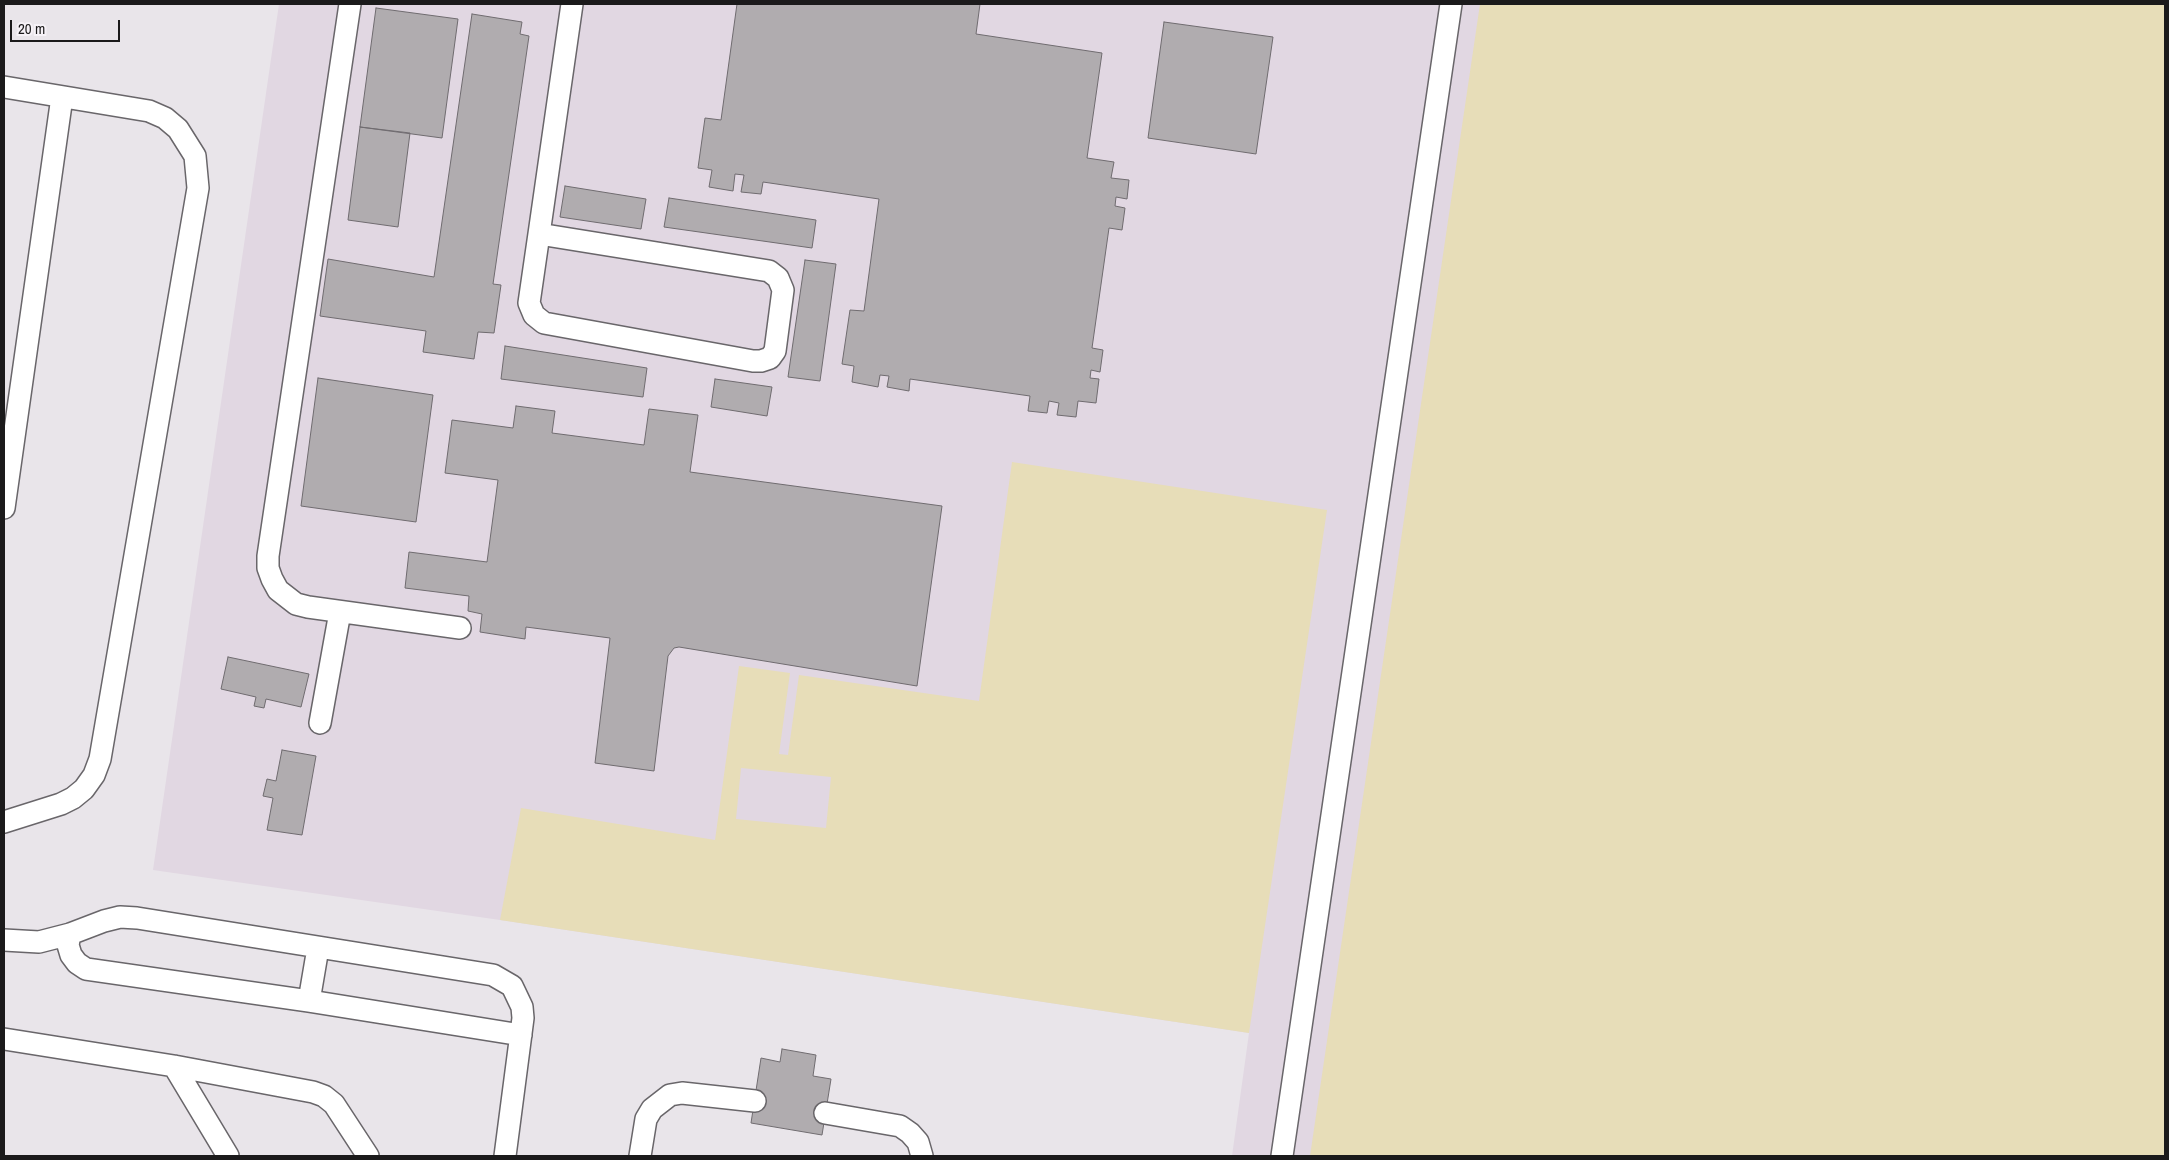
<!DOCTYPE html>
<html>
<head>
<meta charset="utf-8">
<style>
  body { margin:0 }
  #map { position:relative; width:2169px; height:1160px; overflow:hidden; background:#e9e5ea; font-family:"Archivo Narrow",sans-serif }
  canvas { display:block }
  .frame { position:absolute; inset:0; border:5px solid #1b1a1b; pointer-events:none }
  .scale { position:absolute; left:10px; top:20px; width:110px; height:22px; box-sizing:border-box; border:2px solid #1b1a1b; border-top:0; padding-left:6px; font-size:15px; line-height:18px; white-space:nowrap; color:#1b1a1b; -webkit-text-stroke:4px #f6f2f7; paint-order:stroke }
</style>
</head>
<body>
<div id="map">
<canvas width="2169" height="1160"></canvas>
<div class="frame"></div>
<div class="scale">20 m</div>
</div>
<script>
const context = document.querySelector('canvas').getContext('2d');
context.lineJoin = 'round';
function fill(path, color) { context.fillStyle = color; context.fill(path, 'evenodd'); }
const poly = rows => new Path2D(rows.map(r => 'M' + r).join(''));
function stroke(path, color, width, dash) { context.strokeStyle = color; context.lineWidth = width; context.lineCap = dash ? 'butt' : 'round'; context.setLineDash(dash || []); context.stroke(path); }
fill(poly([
  [279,4,2165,4,2165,1156,1232,1156,1249,1033,500,920,153,870]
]), '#e1d7e2');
fill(poly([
  [1480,4,2165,4,2165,1156,1310,1156],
  [1012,462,1327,510,1249,1033,500,920,521,808,715,840,739,666,790,673,779,754,788,755,799,675,979,701],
  [741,768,831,777,826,828,736,819]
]), '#e7ddb8');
const building = poly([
  [737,4,980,4,976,34,1102,53,1087,158,1114,162,1111,178,1129,180,1127,199,1116,197,1115,206,1125,208,1122,230,1109,228,1092,348,1103,350,1100,372,1091,370,1090,378,1099,379,1096,403,1078,401,1076,417,1057,415,1059,403,1049,401,1047,413,1028,411,1030,396,910,379,909,391,887,387,889,376,880,375,878,387,852,382,854,366,842,364,850,310,864,311,879,199,763,182,761,194,741,192,744,175,735,174,733,191,709,187,712,170,698,168,705,118,721,120,737,4],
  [376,8,458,19,442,138,360,127,376,8],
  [472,14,522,22,520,34,529,36,493,284,501,285,494,333,478,332,474,359,423,352,426,331,320,316,328,259,434,277,472,14],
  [1164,22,1273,37,1256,154,1148,138,1164,22],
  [360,127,410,133,398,227,348,220,360,127],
  [565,186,646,199,641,229,560,217,565,186],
  [669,198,816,220,812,248,664,227,669,198],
  [805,260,836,264,820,381,788,377,805,260],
  [505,346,647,368,643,397,501,379,505,346],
  [318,378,433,395,416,522,301,506,318,378],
  [715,379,772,387,767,416,711,407,715,379],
  [516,406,555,411,552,433,644,445,649,409,698,415,690,472,942,506,917,686,679,647,674,648,668,656,654,771,595,763,610,638,526,627,525,639,480,632,482,614,468,611,469,596,405,588,409,552,487,562,498,480,445,473,452,420,513,428,516,406],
  [228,657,309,674,301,707,266,699,264,708,254,706,256,697,221,689,228,657],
  [282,750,316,756,302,835,267,830,273,798,263,796,267,779,276,781,282,750],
  [782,1049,816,1055,813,1076,831,1079,822,1135,751,1123,761,1058,780,1062,782,1049]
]);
fill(building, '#b0acaf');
stroke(building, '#706c70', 1);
const service = poly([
  [350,4,268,556,268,568,272,579,278,590,296,604,308,607,460,628],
  [4,87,149,111,165,118,178,129,195,156,198,188,100,759,94,775,84,789,73,798,61,804,4,822],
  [539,234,769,271,778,278,783,290,775,351,770,358,761,361,753,361,544,323,534,315,529,303,539,234],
  [539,234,572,4],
  [4,508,62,97],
  [320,723,340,612],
  [70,934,68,945,71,955,77,963,86,969,309,1001,521,1035],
  [4,940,39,942,70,934,104,921,120,917,137,918,493,975,512,986,522,1007,523,1018,505,1156],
  [309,1001,318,948],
  [4,1039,174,1066,313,1092,324,1096,334,1104,368,1156],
  [174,1066,228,1156],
  [825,1113,900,1126,910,1133,918,1142,922,1156],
  [640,1156,646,1119,652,1109,670,1095,682,1093,755,1101],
  [1282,1156,1451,4]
]);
stroke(service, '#69666a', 24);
stroke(service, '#fff', 21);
</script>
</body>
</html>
